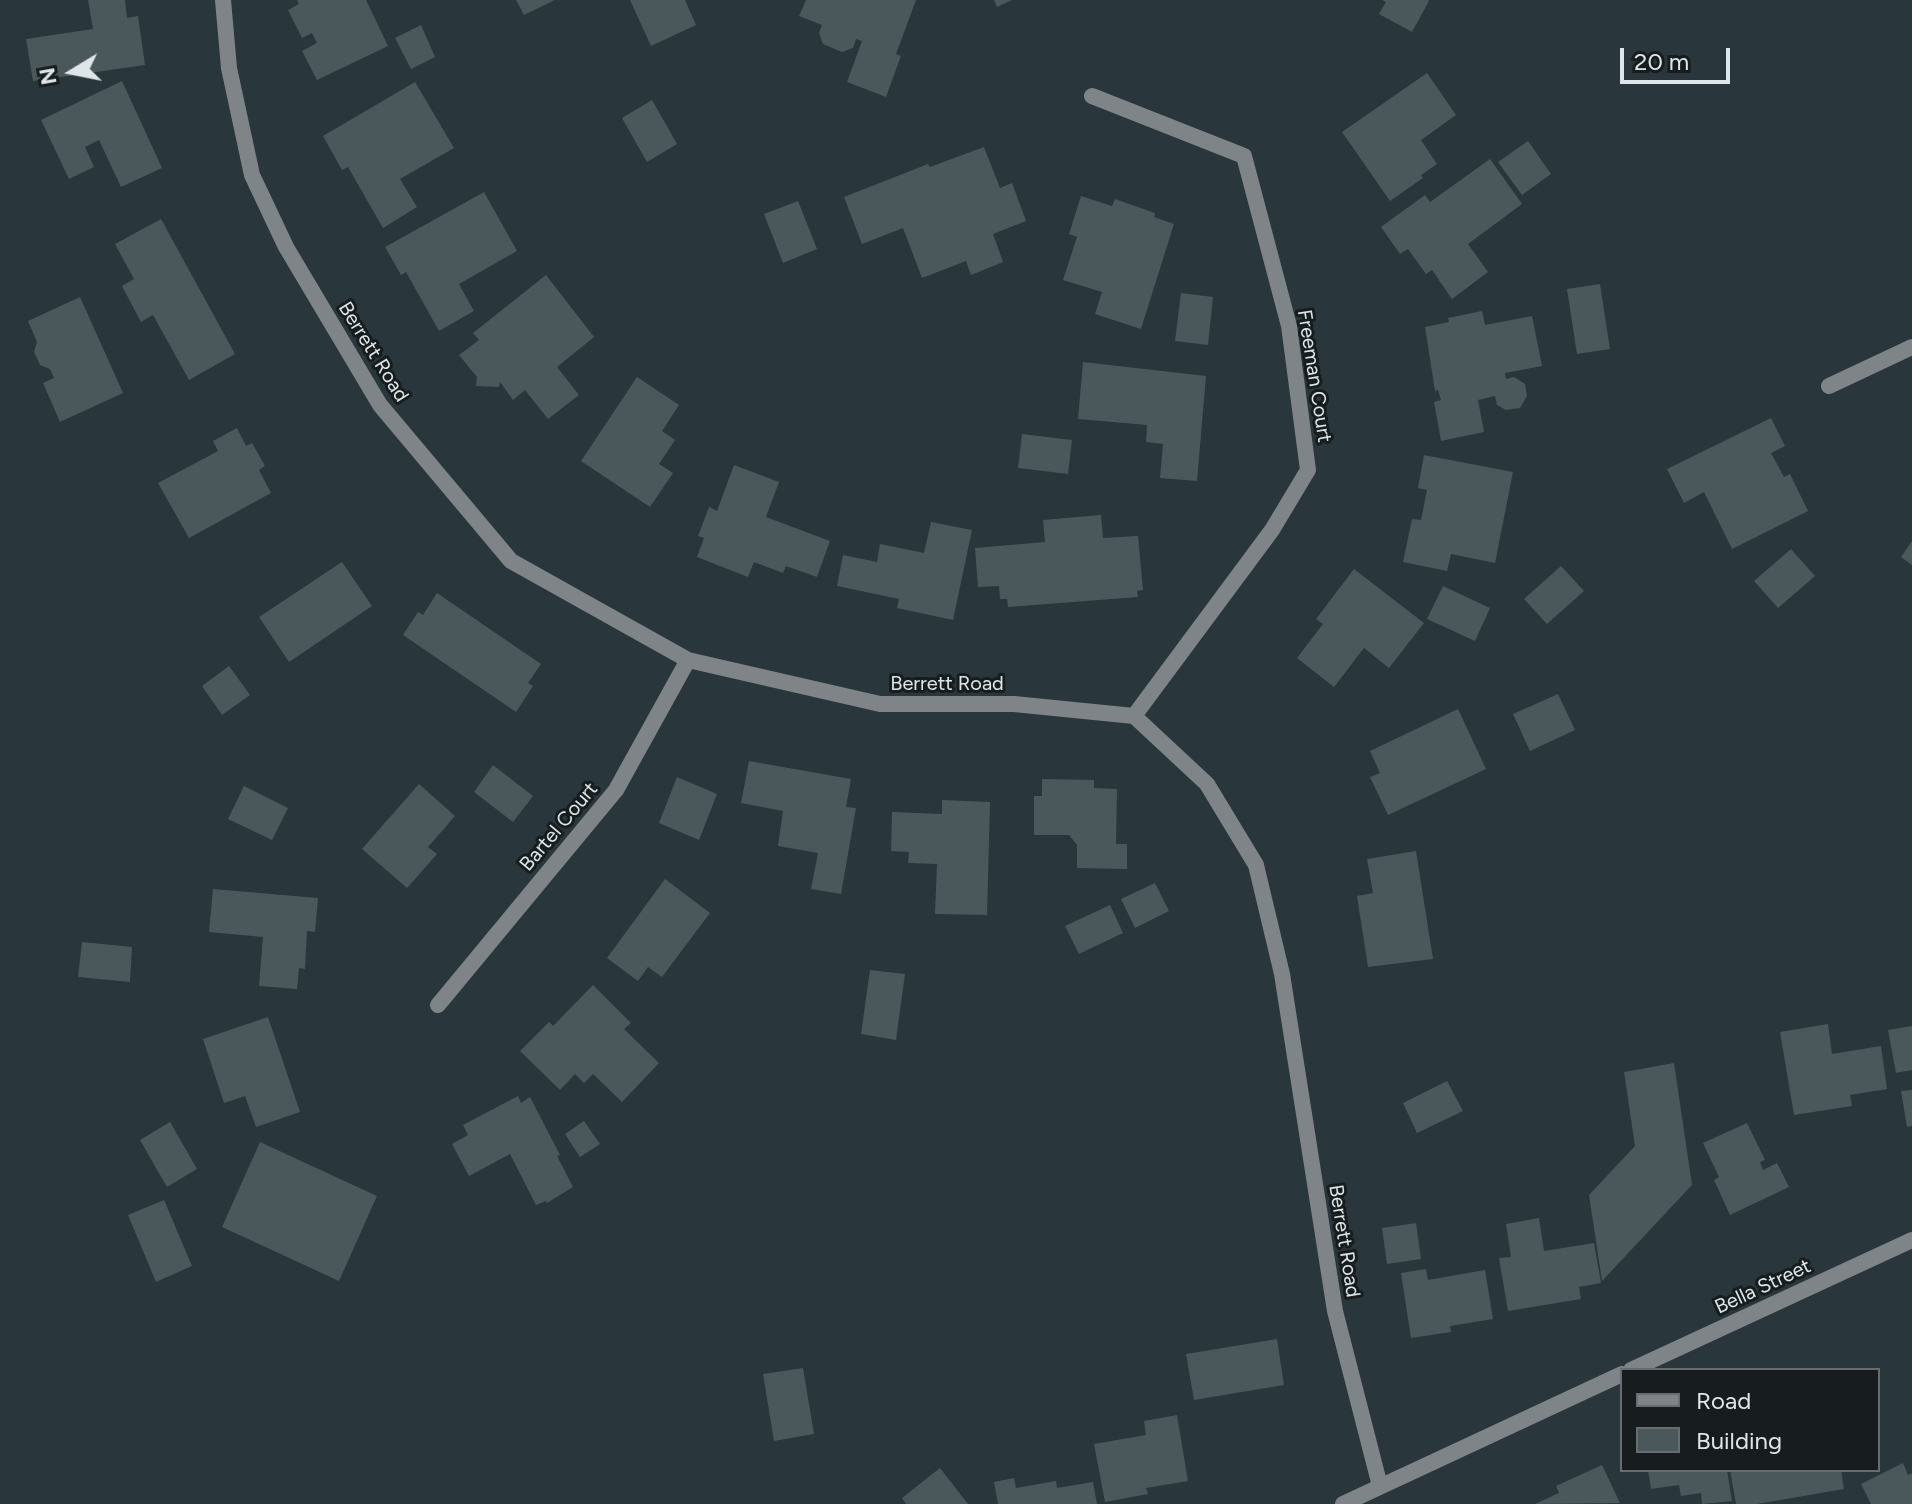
<!DOCTYPE html>
<html>
<head>
<meta charset="utf-8">
<style>
  body { margin:0 }
  #map { position:relative; width:1912px; height:1504px; overflow:hidden; background:#29363b; font-family:Figtree,sans-serif }
  canvas { display:block }
  .legend { position:absolute; left:1620px; top:1368px; width:260px; height:104px; box-sizing:border-box; background:#171d1f; border:2px solid #676d70; margin:0; padding:10px 14px; list-style:none; font-size:24px; color:#dee6e9 }
  .legend li { display:flex; align-items:center; gap:16px; height:40px }
  .legend b { width:40px; border:2px solid #676d70 }
  .north { position:absolute; left:32px; top:32px; width:80px; height:80px; -webkit-text-stroke:6px #171d1f; paint-order:stroke; rotate:260deg; font-size:22px; font-weight:700; line-height:32px; text-align:center; color:#dee6e9 }
  .north::after { content:''; display:block; margin:auto; width:28px; height:36px; background:#dee6e9; clip-path:polygon(50% 0,100% 100%,50% 72%,0 100%) }
  .scale { position:absolute; left:1620px; top:48px; width:110px; height:36px; box-sizing:border-box; border:4px solid #dee6e9; border-top:0; padding-left:10px; font-size:24px; line-height:28px; white-space:nowrap; color:#dee6e9; -webkit-text-stroke:6px #171d1f; paint-order:stroke }
</style>
</head>
<body>
<div id="map">
<canvas width="1912" height="1504"></canvas>
<ul class="legend">
<li><b style="height:10px;background:#7e8487"></b>Road</li>
<li><b style="height:22px;background:#4a585c"></b>Building</li>
</ul>
<div class="north">N</div>
<div class="scale">20 m</div>
</div>
<script>
const context = document.querySelector('canvas').getContext('2d');
context.lineJoin = 'round';
function fill(path, color) { context.fillStyle = color; context.fill(path, 'evenodd'); }
const poly = rows => new Path2D(rows.map(r => 'M' + r).join(''));
function stroke(path, color, width, dash) { context.strokeStyle = color; context.lineWidth = width; context.lineCap = dash ? 'butt' : 'round'; context.setLineDash(dash || []); context.stroke(path); }
function write(font, color, halo, rows, align = 'center') {
  context.font = font + ' Figtree,sans-serif'; context.lineWidth = 6; context.setLineDash([]); context.textBaseline = 'middle'; context.strokeStyle = halo; context.fillStyle = color; for (const [text, x, y, turn = 0] of rows) {
    context.save(); context.translate(x, y); context.rotate((+turn || 0) * Math.PI / 180); context.textAlign = isNaN(turn) ? turn : align; if (halo) context.strokeText(text, 0, 0); context.fillText(text, 0, 0); context.restore();
  }
}
fill(poly([
  [88,0,125,0,127,18,138,16,145,65,33,81,26,39,93,29],
  [297,0,366,0,388,46,317,80,302,51,317,43,312,33,302,38,288,10,299,4],
  [516,0,555,0,524,15],
  [630,0,685,0,696,25,651,46],
  [806,0,916,0,896,54,901,56,886,97,847,82,862,41,856,39,853,48,842,52,823,44,819,33,822,25,799,16],
  [994,0,1012,0,997,7],
  [1382,0,1428,0,1429,1,1412,32,1379,14,1386,2],
  [421,25,435,57,411,69,395,38],
  [1427,73,1456,115,1421,140,1437,164,1421,175,1423,178,1390,201,1342,132],
  [122,81,162,168,121,187,99,140,85,147,94,167,69,179,41,120],
  [415,82,454,148,400,179,417,207,383,228,348,167,342,170,323,136],
  [652,100,677,144,647,162,622,118],
  [1528,141,1551,174,1522,195,1498,162],
  [984,147,1000,188,1012,183,1026,221,993,234,1003,262,971,275,966,261,922,278,903,228,862,244,844,197,928,164,930,167],
  [1490,159,1522,204,1468,244,1488,272,1452,299,1432,270,1426,274,1408,249,1400,254,1381,227,1425,195,1430,202],
  [484,192,517,251,459,284,474,311,439,331,406,272,401,275,385,247],
  [1081,196,1112,206,1115,199,1155,213,1154,217,1174,224,1141,329,1095,314,1102,292,1063,280,1077,237,1069,234],
  [798,201,817,249,783,263,764,214],
  [161,219,235,354,189,380,153,315,141,322,122,286,134,279,115,244],
  [546,275,594,337,557,367,579,395,548,419,525,390,513,400,500,382,499,387,476,386,477,377,459,355,479,340,473,333],
  [1600,284,1610,349,1577,354,1567,289],
  [1181,293,1213,297,1208,345,1175,341],
  [80,297,123,393,60,422,43,383,54,378,50,369,40,365,34,352,37,342,28,321],
  [1482,311,1485,325,1532,316,1542,366,1505,373,1506,379,1514,377,1525,384,1527,396,1520,408,1506,410,1497,405,1495,396,1478,400,1484,432,1441,441,1434,402,1441,400,1438,390,1435,391,1425,327,1449,322,1448,318],
  [1083,362,1206,376,1197,481,1160,478,1163,444,1146,442,1147,425,1078,419],
  [637,377,679,405,662,431,675,440,659,464,673,473,650,507,581,461],
  [1771,418,1785,446,1771,453,1784,477,1790,474,1808,511,1732,549,1704,492,1684,503,1667,469],
  [237,428,246,446,252,443,265,466,259,470,271,493,189,538,158,483,218,451,213,441],
  [1022,434,1072,440,1068,474,1018,468],
  [1424,455,1513,472,1495,563,1451,554,1447,571,1403,562,1412,519,1421,520,1427,490,1418,488],
  [734,465,779,482,766,517,830,541,817,577,786,566,783,573,754,562,748,577,697,557,704,538,698,536,709,507,717,511],
  [1101,515,1103,538,1138,536,1143,590,1137,591,1138,597,1008,607,1007,599,1000,599,999,586,978,587,975,548,1045,542,1043,520],
  [931,522,972,530,953,620,897,608,899,599,837,586,843,555,877,562,880,544,924,553],
  [1912,541,1912,565,1901,557],
  [1791,549,1815,576,1778,608,1754,581],
  [342,562,372,606,289,662,259,617],
  [1561,566,1584,591,1547,624,1524,599],
  [1354,569,1424,623,1389,668,1364,648,1334,687,1297,658,1323,624,1316,619],
  [1443,586,1490,608,1475,641,1427,619],
  [437,593,541,664,528,683,533,686,516,712,403,635,418,612,423,615],
  [229,666,250,695,222,715,202,686],
  [1558,694,1575,730,1530,751,1513,714],
  [1458,709,1486,769,1388,815,1370,777,1380,773,1370,751],
  [749,761,851,779,846,807,856,808,841,894,811,889,818,853,778,846,783,811,741,803],
  [493,765,533,796,513,822,474,792],
  [677,777,717,794,699,840,659,823],
  [1042,779,1094,780,1094,788,1117,789,1116,844,1127,844,1127,869,1077,868,1077,845,1069,835,1034,835,1034,796,1042,796],
  [419,784,455,816,428,847,437,854,407,888,362,849],
  [244,786,288,808,272,840,228,819],
  [942,800,990,802,987,915,935,914,937,864,908,863,909,852,891,851,892,812,942,814],
  [1416,851,1433,959,1368,967,1357,896,1373,893,1367,859],
  [665,879,710,913,662,977,648,967,638,981,607,958],
  [1155,883,1169,911,1135,928,1121,899],
  [213,889,318,898,315,932,307,931,305,969,299,968,297,989,259,986,263,937,209,932],
  [1110,905,1123,933,1079,954,1065,926],
  [82,942,132,947,130,982,78,977],
  [870,970,905,974,896,1040,861,1034],
  [593,985,631,1023,624,1029,659,1063,622,1102,593,1074,584,1083,575,1074,560,1090,520,1051,549,1022,553,1026],
  [268,1017,300,1112,256,1127,245,1096,224,1103,203,1039],
  [1828,1024,1832,1054,1881,1046,1887,1089,1850,1095,1852,1106,1794,1115,1780,1032],
  [1912,1026,1912,1070,1896,1073,1888,1030],
  [1674,1063,1692,1185,1602,1281,1589,1195,1635,1146,1624,1072],
  [1447,1081,1463,1111,1417,1133,1403,1103],
  [1912,1090,1912,1126,1907,1127,1901,1091],
  [518,1096,521,1103,530,1097,560,1155,557,1156,573,1187,547,1203,546,1201,536,1205,510,1154,469,1176,452,1144,468,1135,463,1125],
  [584,1121,600,1144,580,1157,565,1134],
  [170,1122,197,1169,167,1187,140,1140],
  [1747,1123,1765,1160,1760,1162,1763,1170,1777,1163,1789,1187,1730,1215,1714,1180,1719,1177,1703,1143],
  [260,1142,377,1196,339,1281,222,1227],
  [164,1200,192,1266,156,1282,128,1215],
  [1539,1218,1544,1251,1594,1243,1601,1283,1579,1287,1581,1299,1508,1311,1499,1258,1511,1257,1506,1224],
  [1416,1223,1421,1259,1387,1264,1382,1228],
  [1426,1269,1428,1280,1485,1270,1493,1319,1450,1326,1451,1332,1411,1338,1401,1273],
  [1277,1339,1284,1385,1194,1400,1186,1354],
  [803,1368,814,1434,774,1441,763,1374],
  [1177,1415,1188,1481,1146,1488,1148,1494,1105,1502,1094,1444,1146,1435,1144,1421],
  [1903,1463,1908,1475,1912,1473,1912,1504,1871,1504,1861,1484],
  [1602,1465,1620,1503,1535,1504,1559,1493,1556,1486],
  [940,1468,968,1504,906,1504,902,1498],
  [1648,1470,1727,1470,1732,1501,1702,1504,1701,1493,1681,1496,1679,1485,1651,1489],
  [1730,1470,1841,1470,1844,1489,1757,1504,1736,1504],
  [1014,1478,1016,1488,1056,1481,1057,1488,1093,1482,1097,1504,998,1504,994,1482]
]), '#4a585c');
stroke(poly([
  [223,0,229,68,252,175,286,247,380,405,511,561,688,660,880,704,1014,704,1134,716,1207,784,1256,865,1282,974,1335,1311,1380,1486],
  [1092,96,1244,156,1289,326,1308,470,1272,530,1134,716],
  [1829,386,1912,347],
  [438,1005,616,790,688,660],
  [1631,1370,1912,1240],
  [1343,1504,1622,1374]
]), '#7e8487', 16);
write('20px', '#dee6e9', '#171d1f', [
  ["Berrett Road",373,352,58],
  ["Freeman Court",1314,376,81],
  ["Berrett Road",947,684],
  ["Bartel Court",559,827,-50],
  ["Berrett Road",1344,1241,81],
  ["Bella Street",1763,1287,-25]
]);
</script>
</body>
</html>
